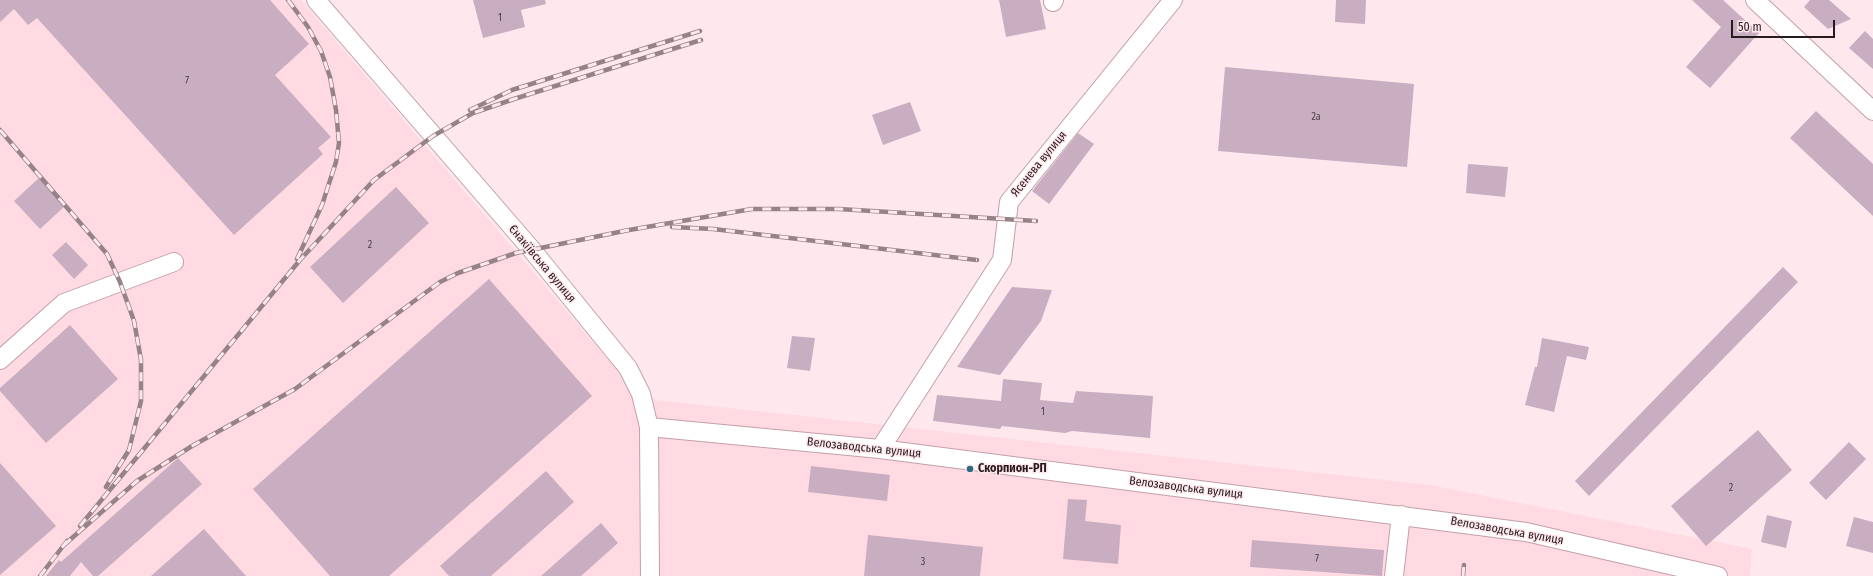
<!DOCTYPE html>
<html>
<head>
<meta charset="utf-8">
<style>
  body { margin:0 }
  #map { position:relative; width:1873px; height:576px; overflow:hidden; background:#fee8ed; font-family:"Fira Sans Condensed",sans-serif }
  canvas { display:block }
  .scale { position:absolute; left:1731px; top:20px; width:104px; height:18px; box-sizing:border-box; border:2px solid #281b1e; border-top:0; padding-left:5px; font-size:12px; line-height:14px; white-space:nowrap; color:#281b1e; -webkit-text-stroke:3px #fee8ed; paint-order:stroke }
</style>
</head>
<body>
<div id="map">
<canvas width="1873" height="576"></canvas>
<div class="scale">50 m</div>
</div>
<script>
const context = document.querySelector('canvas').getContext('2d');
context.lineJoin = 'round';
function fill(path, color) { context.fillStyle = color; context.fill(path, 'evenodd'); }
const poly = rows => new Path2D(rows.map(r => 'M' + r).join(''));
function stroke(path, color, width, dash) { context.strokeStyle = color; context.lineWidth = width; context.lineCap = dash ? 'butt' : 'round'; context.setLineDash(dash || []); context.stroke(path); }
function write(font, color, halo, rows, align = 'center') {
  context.font = font + ' "Fira Sans Condensed",sans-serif'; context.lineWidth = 3; context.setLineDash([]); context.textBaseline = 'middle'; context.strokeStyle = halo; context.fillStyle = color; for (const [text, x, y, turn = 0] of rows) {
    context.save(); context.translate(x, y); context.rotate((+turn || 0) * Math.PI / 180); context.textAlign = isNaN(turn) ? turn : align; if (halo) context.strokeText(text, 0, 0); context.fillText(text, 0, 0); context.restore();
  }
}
fill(poly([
  [0,0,301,0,605,356,656,400,1430,485,1752,549,1750,576,0,576]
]), '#ffdae2');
fill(poly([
  [0,0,270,0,309,44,275,75,331,137,318,148,323,154,234,235,37,18,28,25,14,9,0,22],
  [473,0,545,0,546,4,521,10,525,27,483,38],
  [999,0,1040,0,1046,29,1006,37],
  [1336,0,1366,0,1365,24,1335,22],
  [1692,0,1723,0,1759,33,1710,88,1686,67,1721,27],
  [1810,0,1829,0,1851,19,1828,29,1804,7],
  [1865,31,1873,39,1873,69,1849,48],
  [1225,67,1414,84,1407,167,1218,151],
  [910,102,921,131,883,145,872,115],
  [1816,111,1873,164,1873,216,1790,138],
  [1078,133,1094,144,1049,204,1032,191],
  [1468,164,1508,167,1505,197,1466,193],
  [40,177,66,205,40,229,14,201],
  [396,187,429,223,343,303,310,267],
  [66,242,88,265,74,279,52,255],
  [1783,267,1798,282,1589,496,1575,481],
  [489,279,592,396,389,576,330,576,253,489],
  [1012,287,1052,290,1041,321,1000,375,957,367],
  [70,325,118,379,46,443,0,391,0,388],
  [792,336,815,338,810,371,787,368],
  [1542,338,1589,347,1586,360,1567,356,1554,412,1525,405,1535,367,1537,367],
  [1003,379,1042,383,1040,400,1073,403,1076,391,1153,396,1150,438,1072,431,1065,433,1002,426,1000,429,933,421,937,395,1001,401],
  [1758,430,1792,470,1706,546,1671,506],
  [1849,442,1866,459,1826,500,1809,483],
  [178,458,202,484,98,576,93,576,81,562,70,576,46,576,59,560,61,562],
  [0,463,56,526,0,575],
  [811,466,890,475,887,501,808,492],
  [546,471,574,502,491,576,449,576,440,566],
  [1068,499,1087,500,1085,521,1121,525,1118,564,1063,559],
  [1767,515,1792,521,1786,548,1761,542],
  [1854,517,1873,522,1873,553,1846,546],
  [601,523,618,543,581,576,541,576],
  [204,529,246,576,151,576],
  [868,535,983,547,980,576,864,576],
  [1252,540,1384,550,1382,576,1250,567]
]), '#c9adc1');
const minor = poly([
  [316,0,532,250,628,368,641,394,649,427,650,576],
  [1755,0,1873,111],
  [1053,2,1054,0],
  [0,360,64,303,174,262],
  [649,427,880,449,1526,532,1718,576],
  [880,449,1002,260,1009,202,1173,0],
  [1394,576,1401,515]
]);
stroke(minor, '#c3a0a8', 20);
stroke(minor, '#fff', 18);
const rail = poly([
  [288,0,308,27,321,51,330,77,336,110,339,143,336,162,322,205,297,259],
  [470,110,512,90,700,31],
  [0,130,107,254,120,282,134,321,141,360,141,401,129,450,106,487],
  [672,227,713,229,977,260],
  [80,526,300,260,374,180,433,136,473,113,514,99,701,40],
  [64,545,137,481,192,446,295,389,440,282,458,273,516,253,629,230,752,209,839,209,1036,221],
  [40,576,67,541],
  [1463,576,1464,565]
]);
stroke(rail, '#958387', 4.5);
stroke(rail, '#fee8ed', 3, [9]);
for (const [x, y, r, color] of [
  [970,469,4,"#2f6982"]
]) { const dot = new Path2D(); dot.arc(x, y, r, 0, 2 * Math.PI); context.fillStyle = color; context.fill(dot); stroke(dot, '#fee8ed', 1.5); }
write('10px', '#504047', null, [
  ["1",500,18],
  ["7",187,81],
  ["2а",1316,117],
  ["2",370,245],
  ["1",1043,412],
  ["2",1731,488],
  ["7",1317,559],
  ["3",923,562]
]);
write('12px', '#281b1e', '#fee8ed', [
  ["Ясенева вулиця",1039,164,-51],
  ["Єнакіївська вулиця",542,264,50],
  ["Велозаводська вулиця",864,448,6],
  ["Велозаводська вулиця",1186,488,7],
  ["Велозаводська вулиця",1507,531,10]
]);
write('bold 12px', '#281b1e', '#fee8ed', [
  ["Скорпион-РП",978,469]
], 'left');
</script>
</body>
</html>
